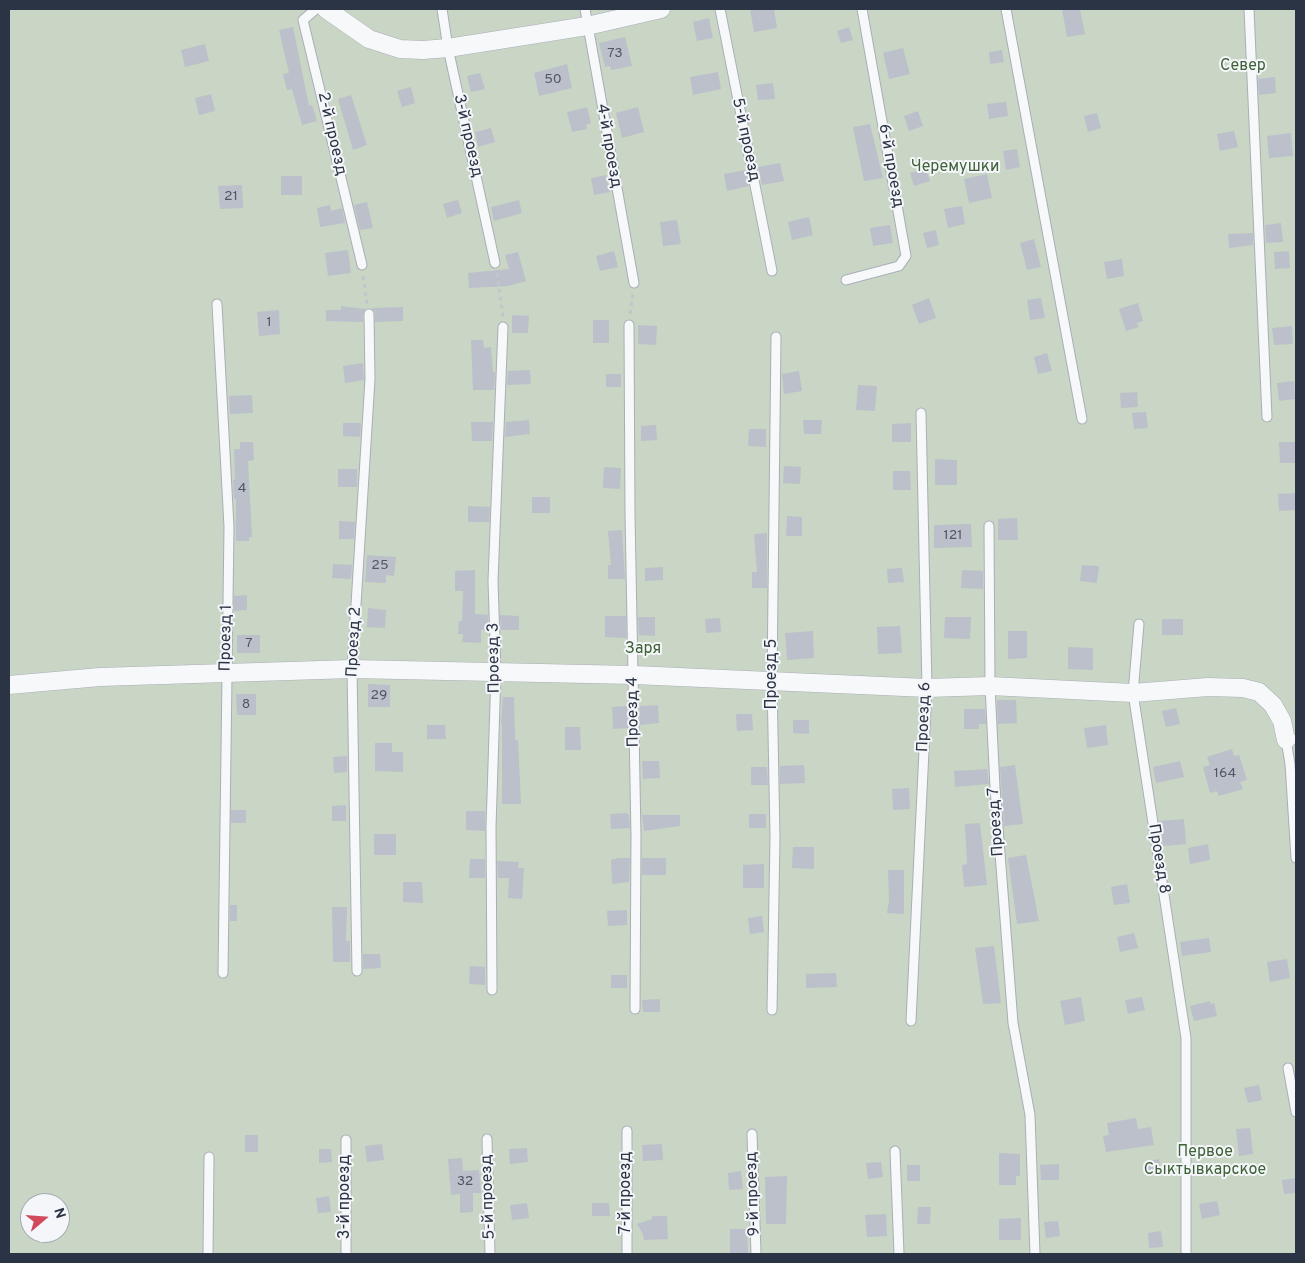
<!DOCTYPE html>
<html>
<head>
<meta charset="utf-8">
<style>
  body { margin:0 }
  #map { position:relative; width:1305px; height:1263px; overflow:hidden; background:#e4e7ec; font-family:Overpass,sans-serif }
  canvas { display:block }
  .frame { position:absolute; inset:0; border:10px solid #2b3445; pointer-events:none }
  .north { position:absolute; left:20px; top:1193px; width:50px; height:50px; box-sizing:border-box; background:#f4f6f9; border:1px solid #a4a8b1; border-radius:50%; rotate:72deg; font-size:14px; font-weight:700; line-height:20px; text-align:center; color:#2b3445 }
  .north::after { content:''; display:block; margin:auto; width:18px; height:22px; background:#d1495b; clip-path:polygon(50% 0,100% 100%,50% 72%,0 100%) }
</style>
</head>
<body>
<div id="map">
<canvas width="1305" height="1263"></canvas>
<div class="frame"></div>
<div class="north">N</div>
</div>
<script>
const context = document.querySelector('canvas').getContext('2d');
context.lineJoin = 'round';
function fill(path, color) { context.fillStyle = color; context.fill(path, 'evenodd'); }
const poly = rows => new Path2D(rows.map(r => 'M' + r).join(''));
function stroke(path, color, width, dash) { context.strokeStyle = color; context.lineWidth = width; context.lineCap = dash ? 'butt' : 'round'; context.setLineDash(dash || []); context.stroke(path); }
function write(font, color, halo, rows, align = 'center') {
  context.font = font + ' Overpass,sans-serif'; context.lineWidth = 4; context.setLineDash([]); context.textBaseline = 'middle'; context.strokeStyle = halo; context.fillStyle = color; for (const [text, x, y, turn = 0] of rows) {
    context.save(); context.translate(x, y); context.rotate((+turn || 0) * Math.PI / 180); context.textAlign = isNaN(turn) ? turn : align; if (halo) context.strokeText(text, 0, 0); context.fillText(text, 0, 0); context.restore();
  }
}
fill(poly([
  [9,9,1296,9,1296,1254,9,1254],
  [30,1203,60,1203,60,1233,30,1233]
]), '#c9d6c5');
fill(poly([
  [750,9,774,9,777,28,754,32],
  [1062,9,1080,9,1085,34,1067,37],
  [709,18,713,38,697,41,693,22],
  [293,27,309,106,312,105,317,121,302,125,292,89,287,90,283,74,289,73,279,30],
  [849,27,853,40,841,43,837,31],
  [625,37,632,66,611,70,610,66,605,67,599,43],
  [205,44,209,61,185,67,181,50],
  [903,48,910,74,889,79,883,53],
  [1002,50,1004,62,990,64,989,52],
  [567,64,572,88,539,96,534,73],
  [718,72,721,89,693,95,690,77],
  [480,73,485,89,471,92,467,76],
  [1275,77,1276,93,1259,95,1258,79],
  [773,83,775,99,758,100,756,85],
  [411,87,415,103,402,107,397,91],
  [211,94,215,111,199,115,195,98],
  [351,95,367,145,353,150,338,99],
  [1006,102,1008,116,989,119,987,104],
  [587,107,591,123,586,125,587,129,572,132,567,112],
  [638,107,644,132,622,138,616,113],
  [918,111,923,126,909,131,904,116],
  [1097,113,1101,128,1088,132,1084,116],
  [870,124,883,178,864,181,853,127],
  [491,128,495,142,478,147,475,132],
  [1234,131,1238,147,1220,151,1217,134],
  [1291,133,1293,156,1269,158,1267,136],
  [1017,149,1020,167,1006,170,1003,151],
  [780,163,784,181,762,185,758,167],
  [926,169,930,181,914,186,910,173],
  [746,170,749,186,727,191,724,174],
  [987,174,992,198,969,203,964,179],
  [606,175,610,192,594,195,591,178],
  [281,176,302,176,302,195,281,195],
  [242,185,243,208,220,209,218,186],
  [458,200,462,213,447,218,443,204],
  [519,200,522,213,494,221,491,207],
  [367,202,373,228,360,230,354,205],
  [330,205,331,211,342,208,345,223,320,227,317,208],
  [962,206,965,224,948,228,944,209],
  [809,217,813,235,792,240,788,222],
  [677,220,681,244,663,246,660,222],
  [1281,223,1283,242,1266,243,1265,225],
  [890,225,893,243,873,246,870,228],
  [936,230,939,245,927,248,923,233],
  [1253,233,1253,245,1229,248,1228,234],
  [1034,239,1041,267,1027,270,1020,243],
  [348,250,351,273,328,276,325,253],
  [614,251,618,267,600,271,596,256],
  [1289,251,1290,268,1275,269,1274,252],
  [518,252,526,281,508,286,469,288,468,273,509,269,505,255],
  [1122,259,1124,276,1107,279,1104,262],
  [929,298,936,318,919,324,912,305],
  [1041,298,1045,318,1030,320,1027,300],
  [1138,303,1143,321,1137,323,1139,327,1126,331,1119,309],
  [341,306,366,309,363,314,363,322,326,321,326,310,341,310],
  [403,307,403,321,375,322,375,311,372,308],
  [279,310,280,334,259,336,257,312],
  [512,315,529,316,528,333,512,333],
  [593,320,609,320,609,343,593,343],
  [638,325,657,326,656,345,638,344],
  [1292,326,1293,344,1274,345,1272,328],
  [471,340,483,340,484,348,491,347,493,372,495,372,494,390,473,390],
  [1047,353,1052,371,1038,374,1034,357],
  [363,363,364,380,345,383,343,366],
  [530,370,531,384,507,385,508,371],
  [799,371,802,391,784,394,782,374],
  [606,374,621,374,621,387,606,387],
  [1294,381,1295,399,1279,401,1277,383],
  [858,385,877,386,875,411,856,410],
  [1137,392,1138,407,1121,408,1120,393],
  [252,395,253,413,230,414,229,396],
  [1146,412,1148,428,1134,429,1132,413],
  [529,420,530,434,505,437,506,422],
  [803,420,822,420,821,434,804,434],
  [471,422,493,422,492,441,472,441],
  [343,423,361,423,360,437,343,436],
  [911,423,911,442,892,442,892,424],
  [656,425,657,440,641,441,641,426],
  [749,429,766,429,766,447,748,446],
  [240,442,253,442,254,460,248,461,252,537,249,537,249,541,236,541,236,499,234,499,233,480,235,479,234,449,240,449],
  [1279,442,1296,442,1296,463,1280,463],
  [935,459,957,460,957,485,935,485],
  [784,466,801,467,800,484,783,483],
  [604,467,621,468,620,489,603,488],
  [338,469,357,469,357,487,338,487],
  [893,471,910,471,911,490,893,490],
  [1296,493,1296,510,1279,511,1278,494],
  [532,497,550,497,550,513,532,513],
  [468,506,490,507,489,522,468,522],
  [787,516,802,517,802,536,786,536],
  [1017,518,1018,540,998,540,998,519],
  [339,521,355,522,354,539,339,539],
  [971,524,972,547,934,548,934,525],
  [622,530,625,579,608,579,608,565,611,565,608,531],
  [767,533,767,588,752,588,752,572,757,572,754,534],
  [367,555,396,557,394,576,386,575,386,583,365,582],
  [333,564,352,565,351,579,332,578],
  [1082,565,1099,566,1097,583,1080,581],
  [663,567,663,580,645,581,645,568],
  [902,568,904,582,888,583,887,569],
  [475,570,475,614,488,615,488,630,481,630,481,643,462,642,463,634,458,634,459,621,462,621,463,591,455,591,455,571],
  [962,570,983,571,983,589,961,588],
  [247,595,247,610,234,611,234,596],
  [368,608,386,610,385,628,367,627],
  [500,615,519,616,519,630,501,630],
  [605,616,626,616,626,638,605,637],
  [638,617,655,617,655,636,639,635],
  [945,617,971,617,970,639,944,638],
  [720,618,721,632,706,633,705,619],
  [1162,619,1183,619,1183,635,1162,635],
  [900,626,902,653,878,654,877,627],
  [813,631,814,658,787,660,785,633],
  [1008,631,1027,631,1027,658,1008,659],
  [237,635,260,635,260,653,237,653],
  [1068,647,1093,648,1093,670,1068,669],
  [368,684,390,685,390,707,368,707],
  [236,694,256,694,256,715,237,715],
  [503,697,514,697,515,740,518,740,521,804,502,804,502,724,501,724],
  [997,700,1016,700,1017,723,998,724],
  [658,705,659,723,640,725,640,706],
  [627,706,628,728,613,729,612,707],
  [1176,708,1180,724,1166,727,1162,711],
  [964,709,985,709,986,724,979,724,979,729,964,729],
  [736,714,752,714,753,730,737,731],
  [793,720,809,720,809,734,793,733],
  [427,725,445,725,446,739,427,739],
  [1106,725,1108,745,1087,748,1084,728],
  [565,727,580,727,581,750,565,750],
  [375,743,392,743,392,752,403,752,403,772,375,771],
  [1232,749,1234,756,1239,755,1247,780,1240,782,1243,789,1219,796,1217,791,1210,793,1203,767,1210,765,1207,757],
  [347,756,347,772,334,773,333,757],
  [642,761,659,761,660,778,643,779],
  [1180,761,1184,777,1156,783,1153,767],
  [804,765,805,783,780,784,780,766],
  [1015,765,1023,824,1004,826,1000,767],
  [751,767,767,767,768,785,751,785],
  [987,769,989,784,955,787,954,771],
  [909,788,910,809,893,810,892,789],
  [346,805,346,821,332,821,332,806],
  [231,810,246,810,246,823,231,823],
  [466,811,485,811,485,831,466,830],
  [626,813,629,815,630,828,611,829,610,814],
  [749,814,766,814,766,828,749,828],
  [642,815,680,815,680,826,644,831],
  [1184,819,1186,844,1163,846,1159,821],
  [980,823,987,885,964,887,962,865,967,864,965,824],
  [374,834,396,834,396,855,374,855],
  [1208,844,1210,860,1190,864,1188,848],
  [793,847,814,847,814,869,792,868],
  [1026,855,1039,921,1017,924,1008,858],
  [619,858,630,858,629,882,612,884,611,860],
  [642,858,666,858,666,875,642,875],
  [470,859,485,859,485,878,469,878],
  [497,861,519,862,518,868,524,868,522,899,508,898,509,878,498,878],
  [764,864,764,888,743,888,743,865],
  [888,870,904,870,904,914,887,913,889,901],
  [403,882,422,882,423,903,403,902],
  [1127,884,1130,903,1114,905,1111,887],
  [230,905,237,905,237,921,230,921],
  [332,907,347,907,346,941,350,941,350,962,333,962],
  [627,910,627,925,608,926,607,911],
  [762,916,764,932,750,934,748,918],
  [1134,933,1138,948,1120,952,1117,937],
  [1209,938,1211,952,1182,956,1180,942],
  [994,946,1001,1003,983,1004,975,948],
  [363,954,380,954,381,968,363,969],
  [1287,959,1290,978,1270,982,1267,962],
  [470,966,485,967,485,985,469,984],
  [836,973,837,987,806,988,806,974],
  [611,975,627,975,627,988,611,988],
  [1081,997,1085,1021,1065,1025,1060,1001],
  [1142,997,1145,1010,1128,1014,1125,1000],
  [660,999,660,1012,643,1012,642,1000],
  [1210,1001,1210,1004,1214,1003,1217,1016,1194,1021,1190,1006],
  [1259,1085,1262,1100,1248,1103,1244,1088],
  [1136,1118,1138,1129,1151,1127,1154,1145,1106,1152,1103,1136,1109,1135,1107,1123],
  [1250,1128,1253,1154,1239,1156,1236,1129],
  [245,1135,258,1135,258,1152,245,1152],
  [382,1144,384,1160,367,1162,365,1146],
  [662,1144,663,1160,643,1161,642,1145],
  [527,1148,528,1162,510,1164,509,1149],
  [319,1149,331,1149,332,1162,319,1163],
  [999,1153,1020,1154,1020,1176,1016,1176,1016,1185,999,1185],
  [462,1158,463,1171,479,1170,481,1193,473,1193,473,1212,460,1213,460,1194,451,1195,448,1159],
  [1159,1159,1161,1174,1147,1176,1145,1162],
  [881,1162,883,1177,868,1179,866,1163],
  [1059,1164,1059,1180,1041,1180,1040,1165],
  [907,1165,920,1165,920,1181,907,1181],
  [741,1171,743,1189,729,1190,728,1173],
  [787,1176,786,1224,766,1224,765,1177],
  [1296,1178,1296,1193,1284,1194,1282,1180],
  [329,1196,331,1212,318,1213,316,1198],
  [1217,1201,1220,1215,1202,1219,1199,1204],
  [527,1203,529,1218,512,1220,510,1205],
  [592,1203,609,1203,610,1216,592,1216],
  [918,1207,931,1207,930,1224,917,1224],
  [886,1214,887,1236,867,1237,865,1215],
  [652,1216,667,1216,668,1239,644,1240,643,1234,637,1224,652,1219],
  [1021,1218,1021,1240,999,1240,999,1219],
  [1058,1221,1060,1236,1046,1238,1044,1222],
  [730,1229,747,1229,748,1254,730,1254],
  [1161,1231,1163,1247,1149,1248,1148,1233]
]), '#bbc0ca');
const lane = poly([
  [316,9,303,20,362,265],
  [442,9,448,48,495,263],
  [585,9,634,283],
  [720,9,772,271],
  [1006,9,1082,419],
  [1249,9,1267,417],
  [846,280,899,266,906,256,862,9],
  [217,304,229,527,223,973],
  [629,325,630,514,636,836,635,1009],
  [989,526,990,686,995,788,1013,1023,1030,1115,1035,1254],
  [1139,624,1133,693,1186,1038,1186,1254],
  [1296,739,1286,740,1290,764,1296,858],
  [357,971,352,669,370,379,369,314],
  [492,990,491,827,496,672,493,581,503,327],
  [772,1010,775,837,772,680,776,337],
  [911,1021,927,688,921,413],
  [1288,1068,1296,1112],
  [752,1134,756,1254],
  [487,1139,490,1254],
  [895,1151,899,1254],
  [208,1254,209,1157],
  [346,1254,346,1140],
  [627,1254,627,1131]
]);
const street = poly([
  [326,9,369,39,400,49,423,50,448,48,587,26,661,9],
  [9,685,100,677,352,669,634,675,927,688,990,686,1133,693,1208,687,1243,688,1259,692,1273,705,1282,721,1286,740]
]);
stroke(lane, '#a9aeb7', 11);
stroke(street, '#a9aeb7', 19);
stroke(poly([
  [497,273,503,317],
  [363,276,367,304],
  [630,314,633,293]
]), '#c2c5cb', 3, [4, 4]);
stroke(lane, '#f7f8fa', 9);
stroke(street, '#f7f8fa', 18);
write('14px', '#4f5766', null, [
  ["73",615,54],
  ["50",553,80],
  ["21",231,197],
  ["1",269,323],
  ["4",242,489],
  ["121",953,536],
  ["25",380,566],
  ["7",249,644],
  ["29",379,696],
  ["8",246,705],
  ["164",1225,774],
  ["32",465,1182]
]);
write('16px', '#3f6138', '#f4f6f9', [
  ["Север",1243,67],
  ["Черемушки",955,168],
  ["Заря",643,650],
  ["Первое",1205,1153],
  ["Сыктывкарское",1205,1171]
]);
write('16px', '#2b3445', '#f4f6f9', [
  ["2-й проезд",331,134,77],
  ["3-й проезд",467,136,77],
  ["5-й проезд",745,140,78],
  ["4-й проезд",608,146,80],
  ["6-й проезд",890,166,80],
  ["Проезд 1",227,638,-89],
  ["Проезд 2",355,642,-87],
  ["Проезд 3",495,658,-91],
  ["Проезд 5",773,674,-90],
  ["Проезд 4",634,712,-91],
  ["Проезд 6",925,717,-88],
  ["Проезд 7",997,822,-94],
  ["Проезд 8",1158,859,81],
  ["7-й проезд",627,1193,-90],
  ["9-й проезд",754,1194,-92],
  ["3-й проезд",346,1197,-90],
  ["5-й проезд",489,1197,-92]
]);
</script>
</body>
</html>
